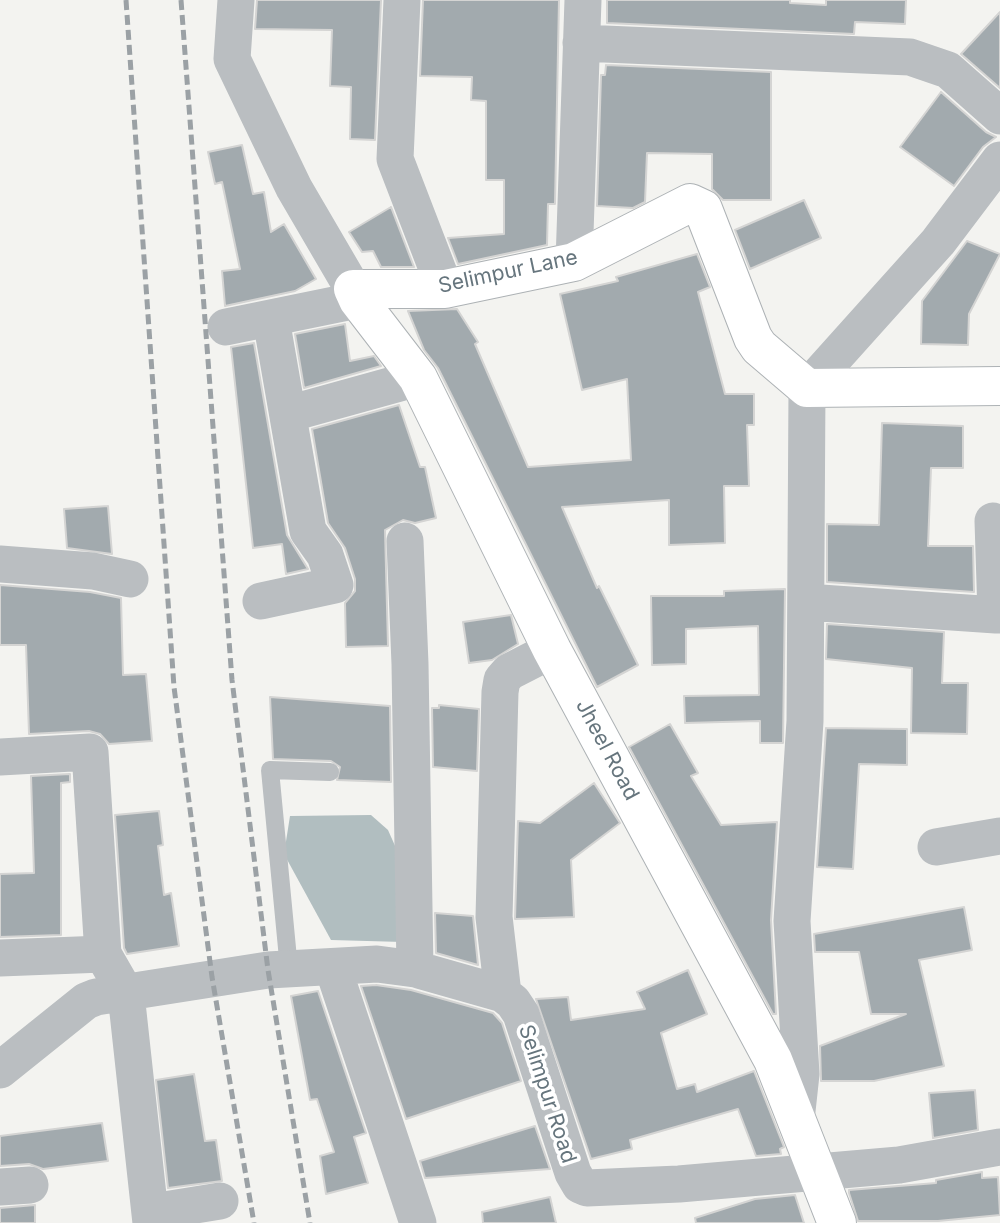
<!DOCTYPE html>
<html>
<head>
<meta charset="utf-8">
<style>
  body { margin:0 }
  canvas { display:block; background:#f3f3f0 }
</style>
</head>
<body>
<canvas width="1000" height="1223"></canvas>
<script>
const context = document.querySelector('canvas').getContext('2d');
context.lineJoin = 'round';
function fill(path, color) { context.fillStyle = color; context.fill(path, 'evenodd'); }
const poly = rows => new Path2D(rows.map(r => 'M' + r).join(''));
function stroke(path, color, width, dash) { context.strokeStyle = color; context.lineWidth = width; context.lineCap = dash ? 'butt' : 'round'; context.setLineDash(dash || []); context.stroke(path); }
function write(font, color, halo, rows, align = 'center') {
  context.font = font + ' Inter,sans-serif'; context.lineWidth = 7; context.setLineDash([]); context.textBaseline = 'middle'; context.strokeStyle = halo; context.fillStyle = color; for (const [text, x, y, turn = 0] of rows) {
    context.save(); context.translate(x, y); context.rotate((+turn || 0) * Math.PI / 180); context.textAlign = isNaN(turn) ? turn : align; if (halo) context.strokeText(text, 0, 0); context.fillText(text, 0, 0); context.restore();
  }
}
fill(poly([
  [371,815,388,830,407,873,403,942,331,940,284,854,290,816]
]), '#b1bec0');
const building = poly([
  [257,0,381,0,375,140,350,139,351,87,330,86,332,30,255,29,257,0],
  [423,0,559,0,555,204,548,204,547,245,458,264,448,238,504,234,504,180,486,180,486,101,471,100,472,77,420,76,423,0],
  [607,0,790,0,790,3,826,5,826,0,906,0,905,24,855,22,854,34,607,23,607,0],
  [1000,12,1000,88,961,54,1000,12],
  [606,65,771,72,771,200,723,200,712,189,712,154,647,153,645,202,633,208,597,206,601,75,605,75,606,65],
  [941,92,986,132,996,137,983,147,954,186,900,147,941,92],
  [242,145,253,194,264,192,271,232,284,224,316,279,295,291,225,306,222,271,240,269,222,182,215,184,208,152,242,145],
  [804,200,821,238,750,269,735,230,804,200],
  [391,207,414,267,381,267,373,251,362,252,349,232,391,207],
  [967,241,1000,254,969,314,968,345,921,344,922,301,967,241],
  [697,254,710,287,698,292,725,394,754,394,754,425,747,425,749,486,724,486,725,543,669,545,669,500,562,507,597,588,599,586,638,665,597,687,438,368,424,350,408,311,457,309,478,342,475,344,528,467,631,460,627,379,582,390,560,294,618,281,616,277,697,254],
  [345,324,350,361,374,356,381,366,304,388,295,334,345,324],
  [254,343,287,535,308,569,286,574,282,544,253,548,231,347,254,343],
  [399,405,420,467,425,467,436,518,415,523,403,520,385,530,388,646,346,647,345,603,355,591,355,579,345,548,328,523,312,429,399,405],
  [882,423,963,426,963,468,931,468,928,546,973,546,974,592,827,582,827,524,879,525,882,423],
  [108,506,112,554,67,548,64,509,108,506],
  [0,585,90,592,121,598,123,675,146,674,152,741,109,744,100,734,89,731,29,734,26,645,0,645,0,585],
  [785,589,783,743,760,743,760,721,685,723,684,696,759,695,758,626,686,629,686,664,652,665,651,596,724,596,724,591,785,589],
  [511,615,518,644,492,660,469,663,463,622,511,615],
  [827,624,944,632,942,683,968,683,967,734,911,733,912,668,826,659,827,624],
  [270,697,390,706,391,782,337,780,340,767,331,761,273,759,270,697],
  [439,705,479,709,477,771,433,767,432,708,439,708,439,705],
  [670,724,698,773,691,776,721,825,777,822,771,920,776,1014,773,1014,629,747,670,724],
  [826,728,907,729,907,765,859,764,853,869,817,867,826,728],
  [70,774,70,782,61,783,61,935,0,937,0,874,34,873,31,776,70,774],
  [594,783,620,823,571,860,574,917,515,919,518,821,540,823,594,783],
  [159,811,163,845,158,846,164,895,171,893,179,946,127,954,124,948,115,815,159,811],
  [964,907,972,950,919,960,944,1066,874,1081,821,1081,820,1046,906,1014,871,1014,859,952,815,952,814,934,964,907],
  [435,913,473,916,478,965,436,953,435,913],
  [688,970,707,1014,661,1033,677,1089,695,1084,697,1092,754,1071,784,1147,780,1149,781,1154,756,1156,738,1109,630,1140,632,1149,591,1159,536,999,568,997,571,1020,645,1009,637,992,688,970],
  [376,985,411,990,493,1013,502,1023,521,1081,406,1119,361,986,376,985],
  [318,991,366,1133,354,1137,368,1183,326,1194,320,1156,334,1152,317,1099,310,1100,291,996,318,991],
  [194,1074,205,1141,216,1140,222,1181,168,1188,156,1080,194,1074],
  [975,1090,978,1130,933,1138,929,1093,975,1090],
  [102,1123,108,1161,43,1169,29,1164,0,1166,0,1136,102,1123],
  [535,1126,550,1169,425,1178,420,1161,535,1126],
  [982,1172,982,1178,998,1177,1000,1215,938,1221,858,1221,849,1193,849,1190,936,1183,936,1180,982,1172],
  [795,1195,804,1223,696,1223,695,1218,755,1199,795,1195],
  [550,1197,556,1223,483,1223,482,1212,550,1197],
  [35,1205,35,1223,0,1223,0,1208,35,1205]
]);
fill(building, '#a2aaae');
stroke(building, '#d4d4d3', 2);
const secondary = poly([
  [837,1223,773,1060,552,650,418,378,358,300,353,289,445,289,574,262,690,203,703,209,753,338,759,347,807,388,1000,386]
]);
stroke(secondary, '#adb2b5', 40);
stroke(poly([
  [289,969,270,770,330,772]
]), '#babec1', 18);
stroke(poly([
  [236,0,232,59,294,188,353,289],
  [402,0,395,159,445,289],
  [581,43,910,57,948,70,1000,116],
  [574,262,583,0],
  [226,327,358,300],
  [288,414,418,378],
  [993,521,996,615,1000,615],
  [405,541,410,664,415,969],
  [0,564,93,571,130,579],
  [261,601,335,585,325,555,308,531,271,319],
  [806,602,996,615],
  [0,757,90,752,103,954,126,994,151,1223],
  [936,847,1000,836],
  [0,958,103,954],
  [333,968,418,1223],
  [503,994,494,917,500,692,502,680,509,672,552,650],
  [0,1070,86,1001,96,997,268,970,377,964,415,969,503,994,513,1002,521,1014,573,1173,580,1185,587,1188,679,1184,899,1165,1000,1147],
  [796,1120,801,1074,792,921,805,721,807,388,938,242,1000,160],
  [0,1187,30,1185],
  [152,1212,220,1201]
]), '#babec1', 37);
stroke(secondary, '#fff', 38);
stroke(poly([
  [126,0,174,687,212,977,254,1223],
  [181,0,232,680,268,970,310,1223]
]), '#9ba1a5', 5, [10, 5]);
write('21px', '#66757d', '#fff', [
  ["Selimpur Lane",508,272,-12],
  ["Jheel Road",607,750,62],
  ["Selimpur Road",547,1094,72]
]);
</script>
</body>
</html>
